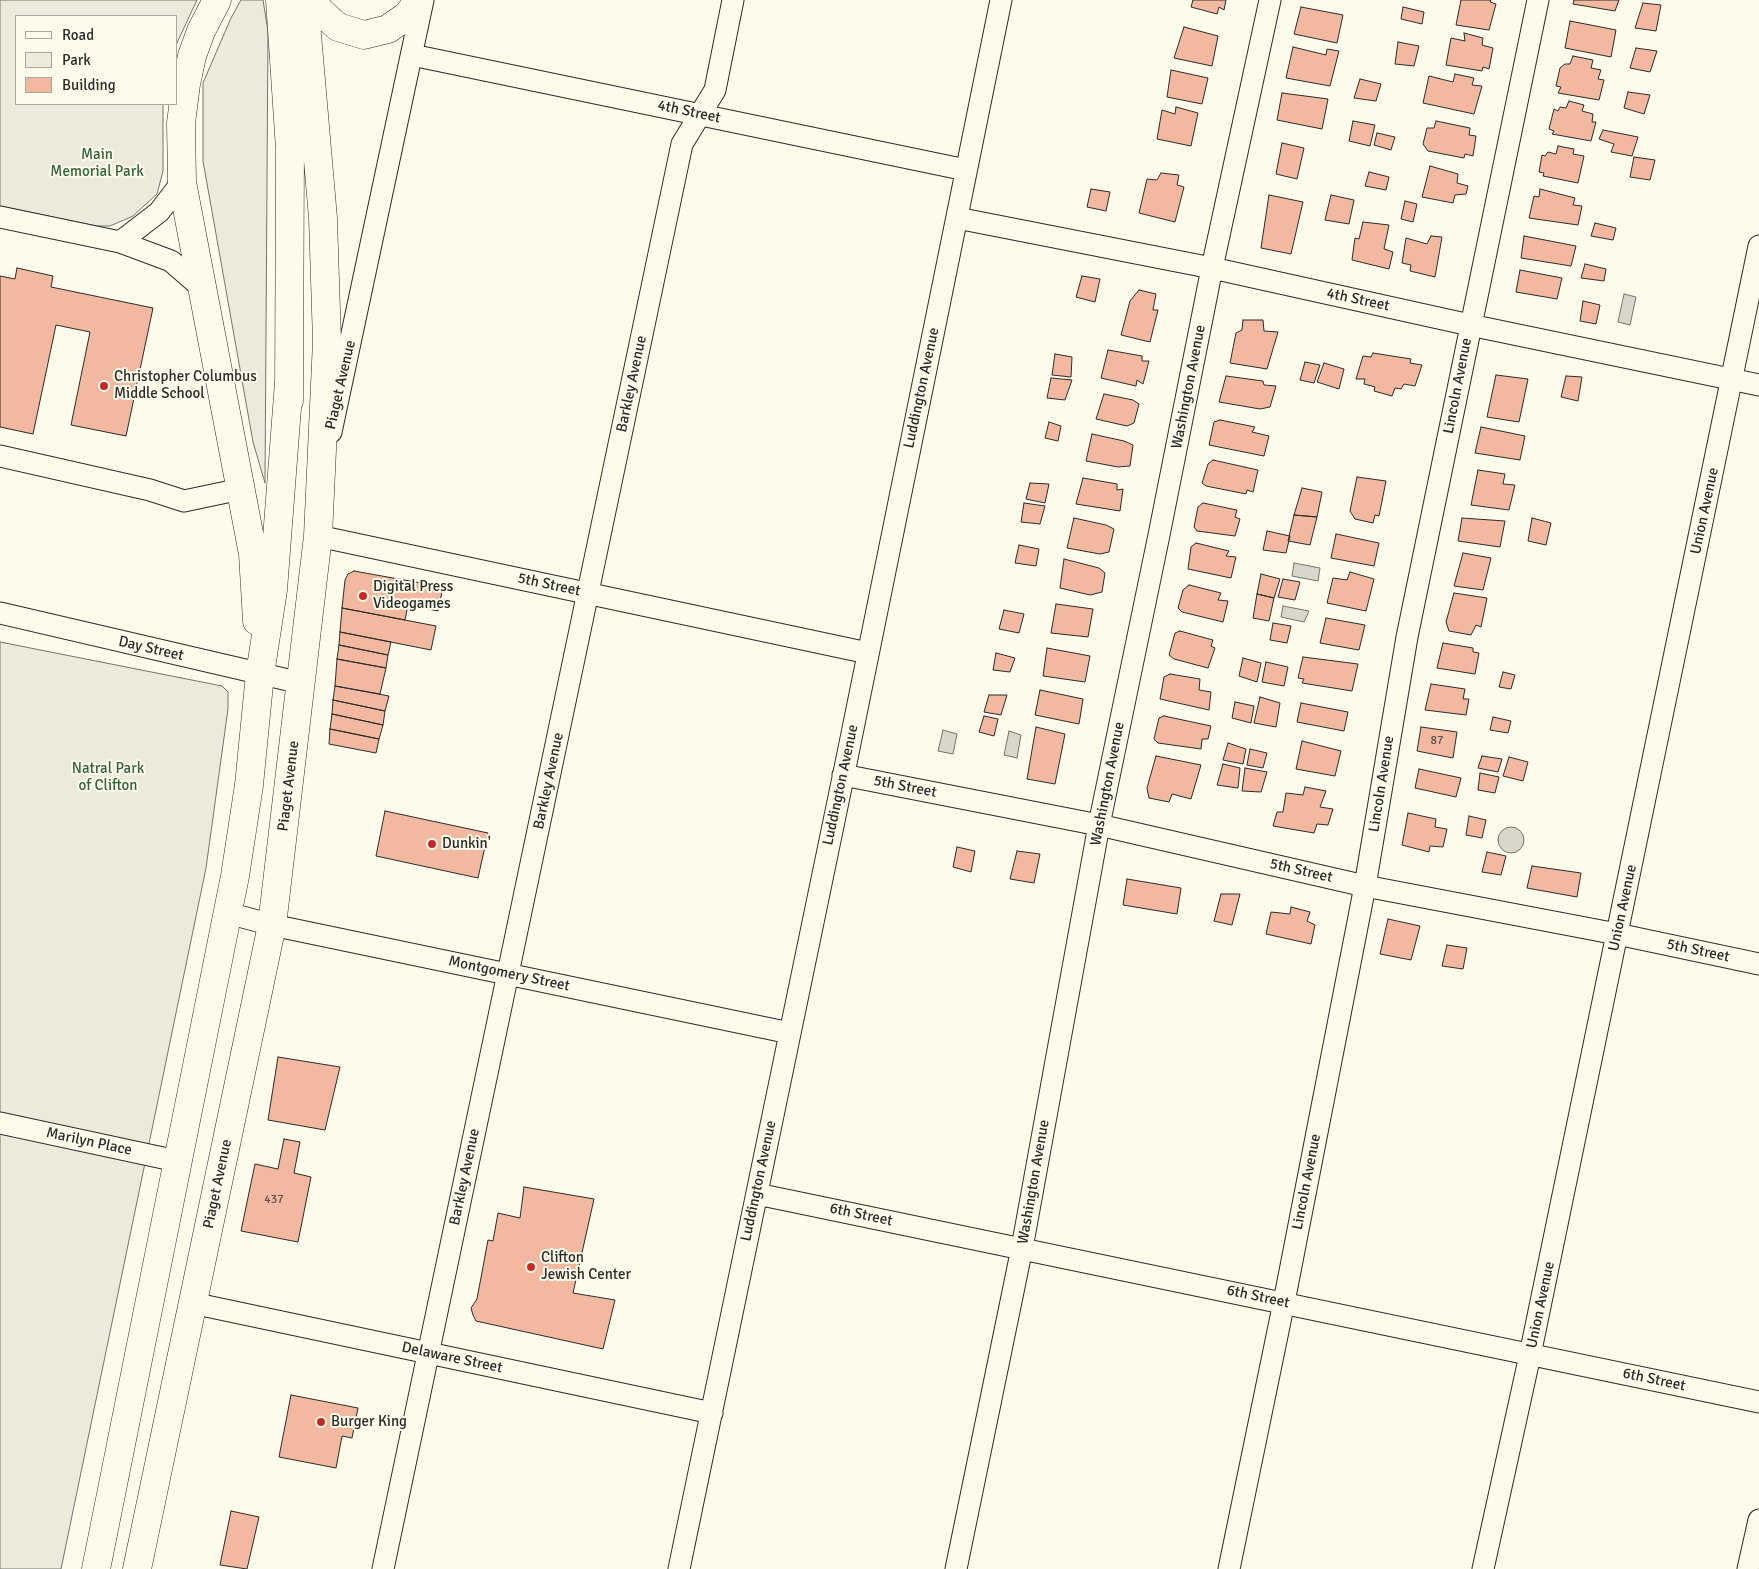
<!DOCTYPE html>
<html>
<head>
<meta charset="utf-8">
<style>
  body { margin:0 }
  #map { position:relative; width:1759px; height:1569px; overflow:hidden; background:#fdfbea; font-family:Signika,sans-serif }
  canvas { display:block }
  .legend { position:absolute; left:15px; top:15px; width:162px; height:90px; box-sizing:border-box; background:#fdfbea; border:1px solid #a9a89e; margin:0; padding:6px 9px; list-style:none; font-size:15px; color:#2b2b2b }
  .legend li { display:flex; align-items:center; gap:10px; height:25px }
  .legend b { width:25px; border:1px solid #a9a89e }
</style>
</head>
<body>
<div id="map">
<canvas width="1759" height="1569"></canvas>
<ul class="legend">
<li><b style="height:6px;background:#fdfbea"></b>Road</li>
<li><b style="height:14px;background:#ecebdb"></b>Park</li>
<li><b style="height:14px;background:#f2b8a0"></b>Building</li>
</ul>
</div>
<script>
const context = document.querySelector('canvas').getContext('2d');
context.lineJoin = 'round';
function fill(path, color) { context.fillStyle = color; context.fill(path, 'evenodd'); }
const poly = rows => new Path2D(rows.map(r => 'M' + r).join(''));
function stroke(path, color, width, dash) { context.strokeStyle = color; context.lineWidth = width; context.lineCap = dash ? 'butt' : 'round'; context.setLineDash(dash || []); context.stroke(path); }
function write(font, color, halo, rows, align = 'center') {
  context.font = font + ' Signika,sans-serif'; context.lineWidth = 4; context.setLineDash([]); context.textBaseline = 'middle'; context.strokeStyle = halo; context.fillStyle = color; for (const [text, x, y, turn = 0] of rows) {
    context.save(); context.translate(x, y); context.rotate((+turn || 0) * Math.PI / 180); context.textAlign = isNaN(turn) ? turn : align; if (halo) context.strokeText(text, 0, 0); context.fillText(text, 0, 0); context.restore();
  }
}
const green = poly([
  [0,0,197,0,176,45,176,16,16,16,16,104,163,104,163,171,157,194,133,216,110,226,96,226,0,206,0,0],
  [241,0,263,0,268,31,265,483,253,442,203,161,203,83,231,18,241,0],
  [0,642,222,686,228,692,228,709,206,868,61,1569,0,1569,0,642]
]);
fill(green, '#ecebdb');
stroke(green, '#74746e', 1);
const water = poly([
  [1624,294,1636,297,1630,325,1618,322,1624,294],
  [1294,563,1320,568,1318,581,1292,576,1294,563],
  [1283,606,1309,611,1304,622,1281,617,1283,606],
  [943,730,957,734,953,754,938,751,943,730],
  [1009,731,1021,735,1017,758,1004,755,1009,731],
  '1498 840a13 13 0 1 1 26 0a13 13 0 1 1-26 0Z'
]);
fill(water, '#d8d7c9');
stroke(water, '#74746e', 1);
const building = poly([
  [1193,0,1226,0,1224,10,1219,7,1217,14,1191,7,1193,0],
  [1461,0,1491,0,1490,2,1496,4,1489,30,1456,25,1461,0],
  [1574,0,1619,0,1615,11,1573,4,1574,0],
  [1643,3,1661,5,1656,31,1635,28,1643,3],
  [1301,7,1343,15,1337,43,1294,34,1301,7],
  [1403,7,1424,12,1422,24,1401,19,1403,7],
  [1570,21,1616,30,1611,57,1565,48,1570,21],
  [1184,27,1218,36,1212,66,1174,58,1184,27],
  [1464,33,1483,38,1482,45,1493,48,1489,69,1483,67,1482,71,1446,65,1451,38,1465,41,1464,33],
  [1398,42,1419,46,1414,66,1395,64,1398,42],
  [1293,47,1326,55,1327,49,1339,51,1330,86,1286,78,1293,47],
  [1636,48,1657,51,1650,72,1630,68,1636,48],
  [1573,56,1593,60,1591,68,1601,70,1598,79,1604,80,1599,100,1558,93,1561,87,1556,86,1560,68,1565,64,1570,64,1573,56],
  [1171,70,1208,78,1202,104,1167,97,1171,70],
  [1455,74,1474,78,1472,85,1482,86,1474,114,1423,103,1429,76,1453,82,1455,74],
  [1360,79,1381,84,1376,101,1354,98,1360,79],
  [1628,92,1650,95,1644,114,1624,108,1628,92],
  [1282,93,1328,99,1322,129,1277,120,1282,93],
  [1569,101,1584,105,1582,111,1593,114,1592,122,1596,122,1591,141,1552,134,1554,131,1549,129,1554,109,1558,111,1560,107,1566,108,1569,101],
  [1176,107,1198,113,1191,146,1157,139,1162,110,1175,114,1176,107],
  [1353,121,1375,125,1370,146,1349,141,1353,121],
  [1436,121,1470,128,1469,135,1476,136,1473,156,1465,154,1464,158,1428,151,1423,144,1427,128,1434,128,1436,121],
  [1603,130,1638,137,1632,156,1611,152,1614,144,1599,139,1603,130],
  [1377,133,1395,137,1391,150,1374,145,1377,133],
  [1282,143,1304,148,1297,179,1276,174,1282,143],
  [1558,146,1574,149,1573,154,1584,156,1578,183,1543,176,1544,173,1539,172,1542,155,1545,156,1548,152,1556,154,1558,146],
  [1634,157,1655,160,1650,180,1630,177,1634,157],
  [1430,166,1458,174,1457,183,1468,186,1466,194,1455,195,1453,203,1422,197,1430,166],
  [1369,172,1389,177,1386,190,1365,186,1369,172],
  [1161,173,1179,175,1177,185,1184,187,1175,222,1139,213,1147,179,1157,180,1161,173],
  [1091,189,1110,192,1106,211,1087,207,1091,189],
  [1540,189,1575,198,1573,205,1582,206,1578,225,1529,218,1534,196,1539,197,1540,189],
  [1269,195,1303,202,1291,254,1261,248,1269,195],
  [1331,195,1354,200,1349,224,1325,220,1331,195],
  [1405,201,1417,204,1413,222,1401,219,1405,201],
  [1363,222,1389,225,1384,249,1393,252,1389,269,1352,260,1355,238,1359,239,1363,222],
  [1595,223,1616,228,1613,240,1591,236,1595,223],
  [1431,236,1442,237,1435,277,1410,271,1411,265,1402,263,1406,238,1427,244,1431,236],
  [1524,236,1576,246,1571,266,1521,258,1524,236],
  [1585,264,1606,269,1604,281,1581,278,1585,264],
  [17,268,53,276,51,287,153,308,126,436,71,425,90,332,56,325,33,434,0,427,0,276,15,279,17,268],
  [1520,270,1562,278,1557,299,1516,292,1520,270],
  [1082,276,1100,279,1095,302,1076,297,1082,276],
  [1139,290,1156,294,1153,310,1158,310,1150,342,1121,335,1130,301,1139,290],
  [1583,301,1600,305,1596,324,1580,321,1583,301],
  [1243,320,1263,320,1264,331,1278,332,1267,369,1230,363,1236,333,1242,330,1243,320],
  [1108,350,1142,356,1142,361,1149,361,1143,384,1137,380,1136,386,1101,378,1108,350],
  [1373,353,1411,359,1410,363,1422,365,1415,386,1404,384,1401,389,1395,388,1392,396,1374,391,1375,387,1364,384,1365,379,1356,379,1363,356,1371,357,1373,353],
  [1055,354,1072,357,1071,377,1052,375,1055,354],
  [1305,362,1320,365,1314,383,1300,380,1305,362],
  [1324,363,1344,369,1339,389,1317,382,1324,363],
  [1496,375,1528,379,1519,422,1487,417,1496,375],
  [1226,376,1263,381,1264,385,1276,386,1270,407,1260,409,1219,402,1226,376],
  [1566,376,1582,377,1578,401,1561,397,1566,376],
  [1051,378,1072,380,1065,400,1047,398,1051,378],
  [1104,394,1133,400,1139,404,1134,423,1127,426,1096,419,1104,394],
  [1220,420,1255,427,1252,432,1269,436,1264,456,1209,445,1214,422,1220,420],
  [1049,422,1061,426,1058,441,1045,438,1049,422],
  [1481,427,1525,436,1520,460,1475,453,1481,427],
  [1092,434,1124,441,1133,445,1130,466,1118,467,1086,461,1092,434],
  [1213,460,1258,470,1253,492,1247,490,1246,494,1206,486,1202,483,1208,464,1213,460],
  [1478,470,1505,474,1503,484,1515,485,1509,510,1471,505,1478,470],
  [1357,477,1386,481,1379,516,1375,515,1373,523,1355,519,1350,511,1357,477],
  [1083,478,1117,484,1117,490,1123,489,1120,511,1076,504,1083,478],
  [1030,483,1049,484,1045,503,1026,499,1030,483],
  [1302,488,1322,492,1317,517,1294,515,1302,488],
  [1024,503,1045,506,1040,524,1021,522,1024,503],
  [1203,503,1237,510,1235,517,1240,519,1235,536,1197,531,1194,527,1198,507,1203,503],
  [1294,515,1317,517,1310,545,1288,541,1294,515],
  [1074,518,1106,525,1114,529,1109,552,1100,554,1067,548,1074,518],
  [1462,518,1505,521,1500,547,1458,541,1462,518],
  [1532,518,1551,523,1546,545,1528,541,1532,518],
  [1267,531,1290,536,1286,553,1263,550,1267,531],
  [1336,534,1379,543,1374,566,1331,558,1336,534],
  [1196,543,1229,551,1226,556,1236,557,1231,578,1188,569,1191,547,1196,543],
  [1019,545,1039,549,1036,566,1015,563,1019,545],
  [1463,553,1491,558,1483,590,1454,586,1463,553],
  [1064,559,1099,568,1105,573,1102,592,1090,595,1060,588,1064,559],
  [354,571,443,587,438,611,408,605,405,620,342,608,345,580,348,574,354,571],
  [1350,572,1374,579,1366,611,1327,603,1333,578,1347,580,1350,572],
  [1261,574,1280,579,1274,598,1257,594,1261,574],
  [1283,579,1300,582,1295,600,1278,597,1283,579],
  [1189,585,1221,593,1218,600,1228,601,1223,622,1182,612,1178,608,1183,590,1189,585],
  [1454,593,1487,598,1481,627,1476,625,1471,635,1449,631,1446,622,1454,593],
  [1257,594,1274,598,1269,621,1253,618,1257,594],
  [1056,604,1093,609,1088,637,1051,633,1056,604],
  [342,608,436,626,431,650,340,632,342,608],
  [1004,610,1024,614,1019,633,999,629,1004,610],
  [1326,618,1365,625,1359,650,1320,643,1326,618],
  [1273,623,1291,626,1287,643,1270,640,1273,623],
  [1180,631,1213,640,1211,646,1215,648,1208,668,1174,659,1169,655,1175,633,1180,631],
  [340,632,391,642,388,655,339,645,340,632],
  [1443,643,1473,648,1473,652,1479,653,1475,674,1437,668,1443,643],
  [339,645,388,655,386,668,337,659,339,645],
  [1047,648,1090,656,1085,682,1043,676,1047,648],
  [996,653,1015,658,1010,672,993,670,996,653],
  [1303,657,1358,664,1352,691,1302,683,1304,679,1298,678,1303,657],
  [1243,658,1261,663,1257,682,1239,676,1243,658],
  [337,659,386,668,380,694,335,686,337,659],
  [1266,662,1288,667,1284,686,1262,682,1266,662],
  [1503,672,1515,675,1511,689,1499,687,1503,672],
  [1170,674,1200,679,1199,690,1211,692,1209,710,1160,699,1164,677,1170,674],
  [1431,684,1465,689,1463,699,1469,699,1466,715,1425,710,1431,684],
  [335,686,389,696,385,711,333,700,335,686],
  [1040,690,1083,699,1079,724,1035,715,1040,690],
  [989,695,1007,695,1001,715,984,712,989,695],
  [1260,697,1280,703,1276,727,1254,723,1260,697],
  [333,700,385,711,383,725,332,714,333,700],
  [1235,702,1254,706,1251,723,1232,718,1235,702],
  [1301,703,1348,712,1344,731,1297,722,1301,703],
  [332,714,383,725,379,739,330,729,332,714],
  [984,716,998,719,994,736,979,732,984,716],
  [1164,716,1211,726,1208,739,1202,739,1201,749,1158,743,1154,739,1159,718,1164,716],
  [1493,717,1511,721,1508,733,1490,730,1493,717],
  [1036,727,1065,734,1055,784,1027,779,1036,727],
  [1421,727,1457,732,1453,758,1417,751,1421,727],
  [330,729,379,739,376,753,329,744,330,729],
  [1302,741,1341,751,1335,776,1296,769,1302,741],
  [1228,743,1246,749,1243,764,1223,760,1228,743],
  [1250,749,1267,753,1263,768,1247,765,1250,749],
  [1156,756,1201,765,1191,799,1172,794,1169,802,1149,798,1147,788,1156,756],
  [1482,756,1502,759,1498,772,1478,768,1482,756],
  [1509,757,1528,762,1523,781,1503,776,1509,757],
  [1223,764,1240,768,1238,788,1217,785,1223,764],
  [1245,768,1267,772,1261,792,1242,791,1245,768],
  [1419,769,1461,778,1456,797,1415,788,1419,769],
  [1480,773,1499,777,1495,793,1478,790,1480,773],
  [1305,787,1326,791,1320,807,1333,809,1328,825,1317,824,1314,833,1273,826,1277,812,1283,812,1286,793,1303,795,1305,787],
  [385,811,488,833,478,878,376,856,385,811],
  [1408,813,1436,819,1435,827,1447,829,1443,847,1430,846,1429,852,1402,845,1408,813],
  [1469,816,1486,820,1482,838,1466,835,1469,816],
  [957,847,975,851,971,872,953,867,957,847],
  [1017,851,1040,854,1034,883,1010,879,1017,851],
  [1487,852,1506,856,1501,875,1482,872,1487,852],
  [1532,866,1581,873,1577,897,1527,888,1532,866],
  [1127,879,1181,888,1177,914,1123,905,1127,879],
  [1221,894,1240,894,1232,925,1214,921,1221,894],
  [1291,907,1310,912,1307,921,1315,925,1311,944,1266,934,1271,912,1290,914,1291,907],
  [1388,919,1420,926,1411,960,1380,954,1388,919],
  [1447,945,1467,948,1463,969,1442,966,1447,945],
  [278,1057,340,1067,325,1130,268,1120,278,1057],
  [284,1139,300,1142,294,1173,311,1177,298,1242,241,1231,255,1164,278,1169,284,1139],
  [524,1187,594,1199,573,1293,615,1300,603,1349,476,1321,473,1315,471,1308,477,1299,488,1240,493,1241,498,1213,520,1218,524,1187],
  [291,1395,358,1408,352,1438,342,1436,336,1468,279,1457,291,1395],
  [231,1511,259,1517,247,1569,220,1565,231,1511]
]);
fill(building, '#f2b8a0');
stroke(building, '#2b2b2b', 1);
const minor = poly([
  [412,55,966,170],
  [0,217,120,242,159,212,182,182],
  [957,218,1212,268,1470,325,1759,385],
  [120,242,171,261,202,288],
  [331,432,423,0],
  [0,456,150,490,184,501,241,489],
  [318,536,868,653],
  [0,613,301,683],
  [843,775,1099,825,1365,886,1617,934,1759,964],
  [228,913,272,925,790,1033],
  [0,1123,177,1161],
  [757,1194,1759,1402],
  [192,1303,712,1413],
  [383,1569,682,144,715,90,733,0],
  [679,1569,845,768,1001,0],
  [956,1569,1022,1248,1099,825,1159,535,1212,268,1270,0],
  [1229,1569,1284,1302,1365,886,1407,637,1538,0],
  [1483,1569,1530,1355,1759,246],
  [1748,1569,1759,1520]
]);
const highway = poly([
  [217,0,201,31,192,56,186,84,181,123,182,182,253,554,257,621],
  [280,0,290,149,289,401],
  [313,0,320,11,338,27,364,35,388,29,408,15,418,0],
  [96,1569,235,876,249,785,260,674,273,590,289,382],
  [137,1569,272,925,318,536,327,341,323,218,304,0]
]);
stroke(minor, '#2b2b2b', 23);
stroke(highway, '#2b2b2b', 29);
stroke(minor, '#fdfbea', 21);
stroke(highway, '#fdfbea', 28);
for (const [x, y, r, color] of [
  [104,386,5,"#c62828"],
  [363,596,5,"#c62828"],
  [432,844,5,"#c62828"],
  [531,1267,5,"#c62828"],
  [321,1422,5,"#c62828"]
]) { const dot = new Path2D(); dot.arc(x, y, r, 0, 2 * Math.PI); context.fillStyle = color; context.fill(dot); stroke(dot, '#fdfbea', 2); }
write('12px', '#5d4e48', null, [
  ["87",1437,741],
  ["437",274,1200]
]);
write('15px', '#2b2b2b', '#fdfbea', [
  ["4th Street",689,112,12],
  ["4th Street",1358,300,12],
  ["Barkley Avenue",632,384,-78],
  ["Piaget Avenue",341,385,-77],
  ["Lincoln Avenue",1458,386,-79],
  ["Washington Avenue",1189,387,-79],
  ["Luddington Avenue",922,388,-78],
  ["Union Avenue",1705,511,-78],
  ["5th Street",549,585,12],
  ["Day Street",151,649,13],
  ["Barkley Avenue",549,781,-78],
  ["Washington Avenue",1108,784,-79],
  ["Lincoln Avenue",1382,784,-81],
  ["Luddington Avenue",841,785,-78],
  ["Piaget Avenue",289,786,-83],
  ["5th Street",905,787,11],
  ["5th Street",1301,871,13],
  ["Union Avenue",1623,908,-78],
  ["5th Street",1698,951,12],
  ["Montgomery Street",509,974,12],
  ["Marilyn Place",89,1142,12],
  ["Barkley Avenue",465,1177,-78],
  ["Luddington Avenue",759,1181,-78],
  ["Washington Avenue",1034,1182,-80],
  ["Lincoln Avenue",1307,1182,-79],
  ["Piaget Avenue",218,1184,-78],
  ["6th Street",861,1215,12],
  ["6th Street",1258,1297,12],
  ["Union Avenue",1541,1305,-78],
  ["Delaware Street",452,1358,12],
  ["6th Street",1654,1380,12]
]);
write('15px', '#34623c', '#fdfbea', [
  ["Main",97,155],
  ["Memorial Park",97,172],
  ["Natral Park",108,769],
  ["of Clifton",108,786]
]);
write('15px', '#2b2b2b', '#fdfbea', [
  ["Christopher Columbus",114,377],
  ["Middle School",114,394],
  ["Digital Press",373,587],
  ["Videogames",373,604],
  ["Dunkin'",442,844],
  ["Clifton",541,1258],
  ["Jewish Center",541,1275],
  ["Burger King",331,1422]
], 'left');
</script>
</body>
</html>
